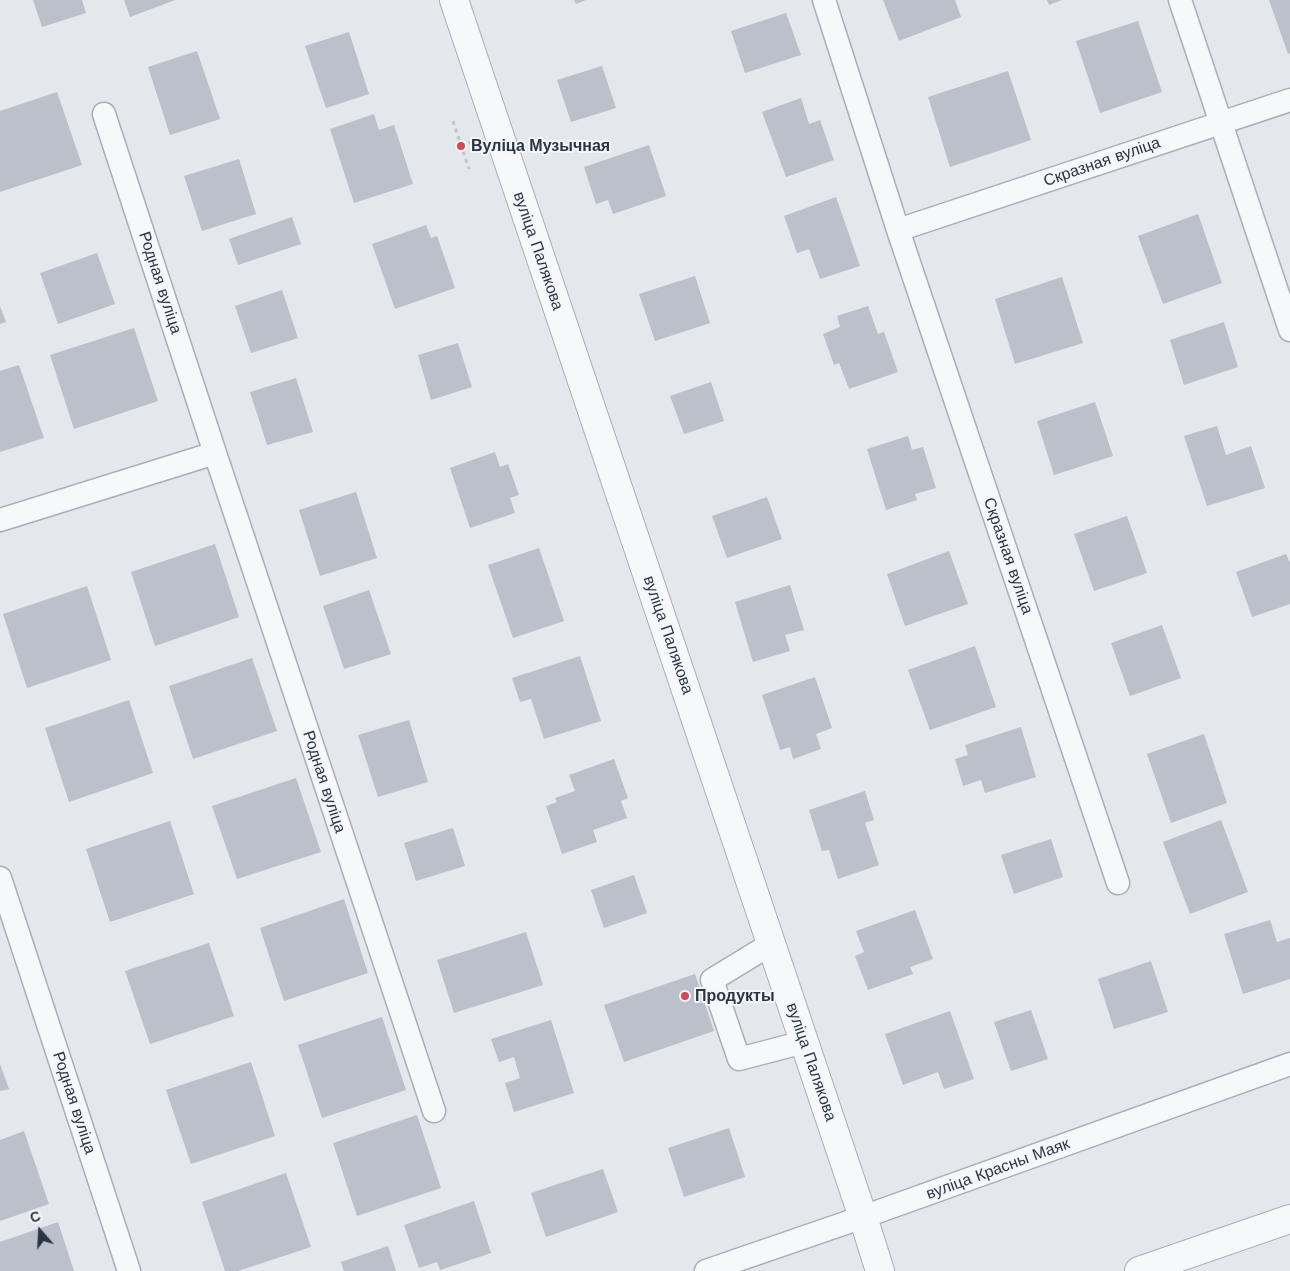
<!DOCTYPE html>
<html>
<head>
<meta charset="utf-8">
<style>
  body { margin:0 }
  #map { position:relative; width:1290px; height:1271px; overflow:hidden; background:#e4e7ec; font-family:"Work Sans",sans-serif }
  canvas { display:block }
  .north { position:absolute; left:15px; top:1206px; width:50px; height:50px; -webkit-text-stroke:4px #f4f6f9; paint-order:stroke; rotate:341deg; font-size:14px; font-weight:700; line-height:20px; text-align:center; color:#2b3445 }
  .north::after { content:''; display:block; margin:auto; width:18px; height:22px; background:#2b3445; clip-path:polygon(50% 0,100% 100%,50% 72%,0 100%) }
</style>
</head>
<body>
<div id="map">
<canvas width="1290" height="1271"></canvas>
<div class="north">С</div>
</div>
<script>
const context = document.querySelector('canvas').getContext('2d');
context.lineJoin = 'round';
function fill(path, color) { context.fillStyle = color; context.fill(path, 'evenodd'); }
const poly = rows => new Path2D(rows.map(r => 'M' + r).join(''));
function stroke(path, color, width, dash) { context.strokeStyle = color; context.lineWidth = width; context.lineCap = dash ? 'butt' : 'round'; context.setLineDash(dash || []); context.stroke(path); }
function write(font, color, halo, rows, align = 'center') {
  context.font = font + ' "Work Sans",sans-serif'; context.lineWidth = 4; context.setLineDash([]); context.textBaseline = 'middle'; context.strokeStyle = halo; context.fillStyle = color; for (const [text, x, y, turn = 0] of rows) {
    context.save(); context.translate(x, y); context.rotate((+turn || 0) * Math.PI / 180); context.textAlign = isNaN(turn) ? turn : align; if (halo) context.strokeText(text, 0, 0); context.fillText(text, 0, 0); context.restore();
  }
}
fill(poly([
  [33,0,82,0,86,13,42,27],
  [124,0,175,0,130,17],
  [574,0,586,0,576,4],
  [883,0,955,0,961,17,899,41],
  [1047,0,1062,0,1049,5],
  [1269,0,1290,0,1290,53,1288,54],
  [786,13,801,55,745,73,731,31],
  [1138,21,1162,92,1100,113,1076,41],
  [349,32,369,94,326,108,305,46],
  [197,51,220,119,170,135,148,67],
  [602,66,616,108,571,122,557,80],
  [1008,71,1031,140,950,167,928,97],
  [57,92,82,165,0,192,0,111],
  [801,98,809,124,820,120,834,160,786,177,762,112],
  [374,114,379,130,394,125,413,184,354,203,330,129],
  [649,145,666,196,613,214,608,200,596,204,584,167],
  [239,159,256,214,202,231,184,176],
  [836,197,860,266,820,279,809,249,797,253,784,216],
  [1198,214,1222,283,1163,304,1138,236],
  [292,217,301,244,238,265,229,239],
  [426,225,431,238,437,236,455,288,395,309,372,244],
  [97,253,115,304,58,324,40,273],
  [695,276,710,323,655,341,639,294],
  [1062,277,1083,343,1015,364,995,299],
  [282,290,298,338,251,353,235,306],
  [0,306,6,322,0,324],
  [868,306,878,334,884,332,898,372,849,389,839,363,834,365,823,334,840,327,837,316],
  [1224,322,1238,367,1184,385,1170,340],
  [134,328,158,401,74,429,50,355],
  [458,343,472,387,431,400,418,355],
  [19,365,44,438,0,452,0,371],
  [296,378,313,432,267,445,250,392],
  [711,382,724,421,684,434,670,396],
  [1095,402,1113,456,1054,475,1037,421],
  [1217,426,1226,455,1251,446,1265,488,1207,506,1184,436],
  [908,436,912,450,923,447,936,488,915,494,917,500,886,510,867,449],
  [495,452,500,467,508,464,519,495,510,498,515,513,470,528,450,468],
  [356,492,377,558,320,576,299,510],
  [767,497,782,539,727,558,712,516],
  [1127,516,1147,573,1094,591,1074,534],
  [215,544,239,617,155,646,131,572],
  [539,548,564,621,513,638,488,565],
  [949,551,968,604,905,626,887,574],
  [1286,554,1290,563,1290,604,1252,617,1236,572],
  [790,585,804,630,785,635,790,651,753,662,735,602],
  [87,586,111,660,27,688,3,614],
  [369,590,391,654,344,669,323,606],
  [1162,625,1181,678,1130,696,1111,643],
  [975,646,996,707,930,730,908,670],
  [580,656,601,721,544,739,531,699,520,702,512,678],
  [252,658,277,731,193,759,169,686],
  [815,677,832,728,816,734,821,749,793,759,790,747,780,750,762,695],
  [129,700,153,773,69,802,45,728],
  [409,720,428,782,378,797,358,735],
  [1021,727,1036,777,985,793,981,780,963,786,955,759,968,755,965,745],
  [1204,734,1227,803,1171,823,1147,754],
  [614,759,628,798,621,801,627,818,593,830,597,842,562,854,546,806,557,802,555,798,575,791,569,775],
  [296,778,321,852,237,879,212,806],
  [865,791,874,820,865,823,879,865,838,879,829,850,822,851,809,810],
  [1221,820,1248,892,1190,914,1163,842],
  [170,821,194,894,110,922,86,849],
  [453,828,465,866,416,881,404,843],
  [1051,839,1063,877,1014,894,1001,855],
  [634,875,647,913,604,928,591,890],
  [344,899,368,973,284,1001,260,928],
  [915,910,933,959,910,967,913,974,868,990,855,956,864,952,856,931],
  [1270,920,1277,942,1290,938,1290,979,1243,994,1224,934],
  [526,932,543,985,454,1013,437,960],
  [209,943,234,1016,150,1044,125,971],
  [1151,961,1168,1012,1114,1029,1098,979],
  [695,974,714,1031,624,1062,604,1005],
  [1031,1010,1048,1059,1011,1071,994,1022],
  [950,1011,974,1079,944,1089,938,1072,903,1085,885,1034],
  [382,1017,406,1090,322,1118,298,1045],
  [551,1020,574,1093,514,1112,505,1083,520,1078,514,1057,499,1062,491,1039],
  [251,1062,275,1136,191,1164,166,1090],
  [0,1064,9,1089,0,1091],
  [417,1115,441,1188,357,1216,333,1143],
  [729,1128,745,1177,684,1197,668,1148],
  [24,1131,49,1204,0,1221,0,1140],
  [603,1169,618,1212,546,1237,531,1193],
  [286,1173,311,1247,238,1271,225,1271,202,1202],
  [474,1201,491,1253,440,1270,437,1262,419,1268,404,1225],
  [58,1222,74,1271,0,1271,0,1242],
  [388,1246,396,1271,344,1271,341,1262]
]), '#bbc0ca');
const minor = poly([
  [824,0,898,230,1290,100],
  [1180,0,1290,330],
  [898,230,1118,883],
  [215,453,434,1111],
  [0,520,215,453,104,114],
  [0,878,129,1271],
  [771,944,712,980,739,1059,804,1042],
  [706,1271,863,1217,1290,1064]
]);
const tertiary = poly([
  [454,0,863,1217,880,1271],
  [1139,1271,1290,1219]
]);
stroke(minor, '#a9aeb7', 25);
stroke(tertiary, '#a9aeb7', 30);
stroke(poly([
  [453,121,469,169],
  [461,146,472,142]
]), '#c2c5cb', 3, [4, 4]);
stroke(minor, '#f7f8fa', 22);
stroke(tertiary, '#f7f8fa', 28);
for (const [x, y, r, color] of [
  [461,146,5,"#d1495b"],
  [685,996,5,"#d1495b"]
]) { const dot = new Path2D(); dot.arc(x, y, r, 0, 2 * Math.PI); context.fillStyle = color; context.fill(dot); stroke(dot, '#f4f6f9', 2); }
write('bold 16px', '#2b3445', '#f4f6f9', [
  ["Вуліца Музычная",471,146],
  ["Продукты",695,996]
], 'left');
write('16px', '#2b3445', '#f4f6f9', [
  ["Скразная вуліца",1102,162,-19],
  ["вуліца Палякова",538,251,71],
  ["Родная вуліца",160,283,72],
  ["Скразная вуліца",1008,556,71],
  ["вуліца Палякова",668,635,71],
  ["Родная вуліца",324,782,72],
  ["вуліца Палякова",811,1062,71],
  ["Родная вуліца",74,1103,72],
  ["вуліца Красны Маяк",998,1169,-20]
]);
</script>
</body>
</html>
